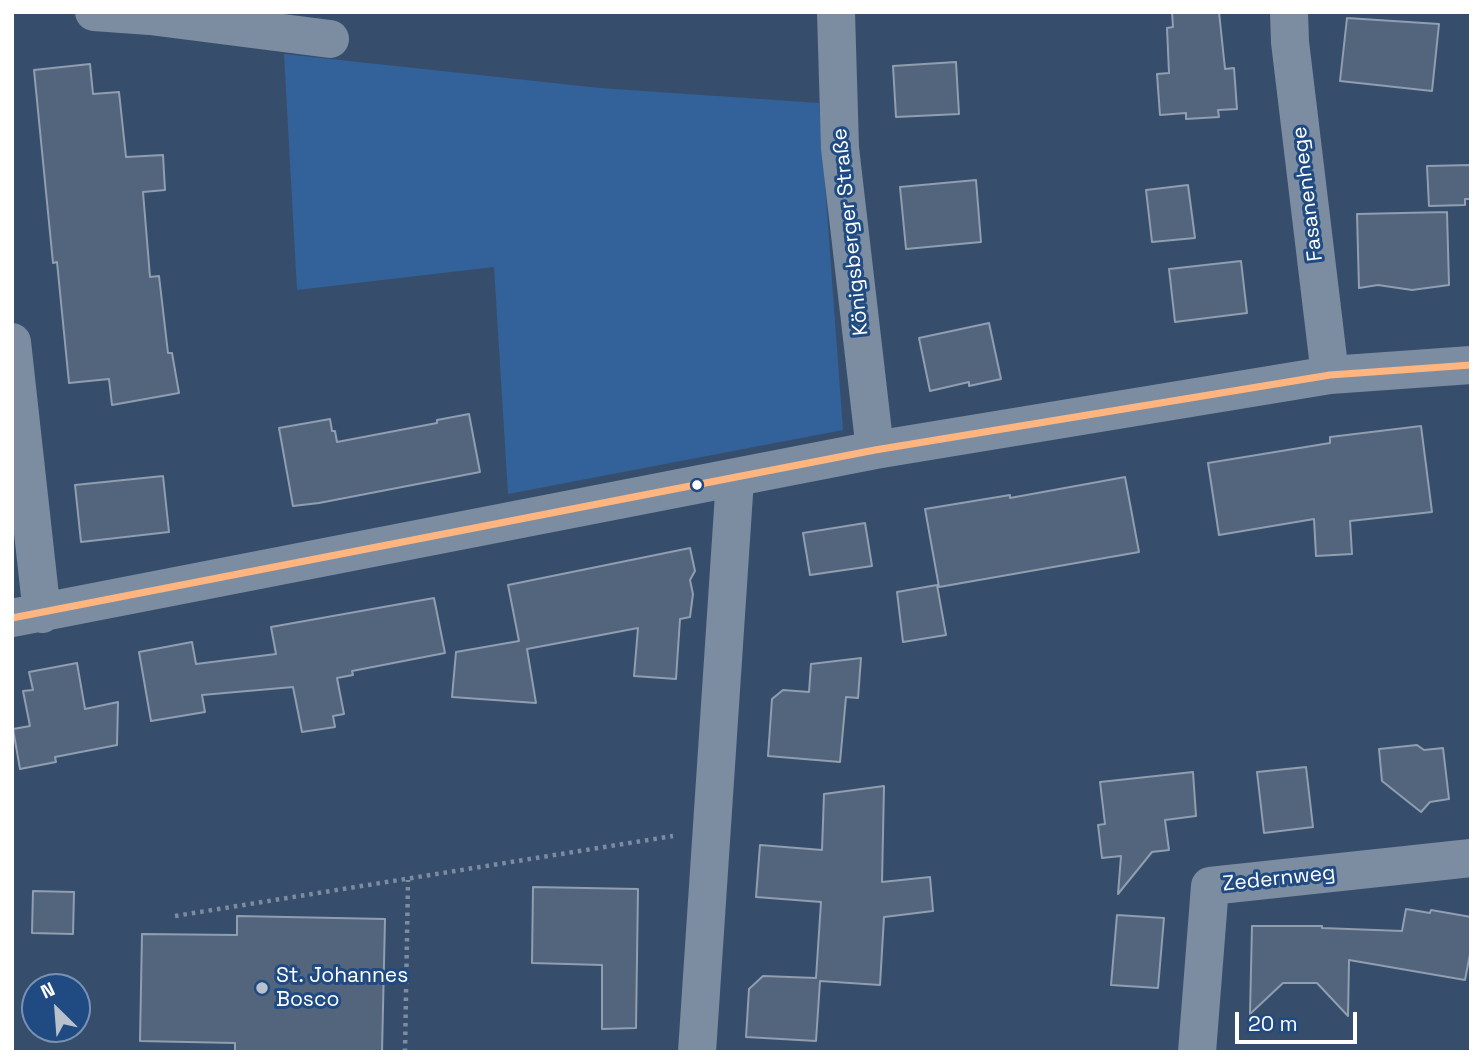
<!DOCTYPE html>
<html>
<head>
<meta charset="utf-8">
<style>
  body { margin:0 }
  #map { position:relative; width:1483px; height:1064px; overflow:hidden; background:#364e6c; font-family:"Space Grotesk",sans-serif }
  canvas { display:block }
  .frame { position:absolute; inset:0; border:14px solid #fff; pointer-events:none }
  .north { position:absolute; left:21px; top:973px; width:70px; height:70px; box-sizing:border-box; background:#204a82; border:2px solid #7992b4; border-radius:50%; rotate:335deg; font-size:19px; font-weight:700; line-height:28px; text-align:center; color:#fff }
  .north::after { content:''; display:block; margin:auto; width:24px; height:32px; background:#b9c1cc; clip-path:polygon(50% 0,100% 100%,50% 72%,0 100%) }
  .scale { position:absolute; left:1235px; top:1012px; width:122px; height:32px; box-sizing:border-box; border:4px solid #fff; border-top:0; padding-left:9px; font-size:21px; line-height:24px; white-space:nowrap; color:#fff; -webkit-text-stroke:5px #204a82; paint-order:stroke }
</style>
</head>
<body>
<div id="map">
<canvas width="1483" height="1064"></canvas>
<div class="frame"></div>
<div class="north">N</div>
<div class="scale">20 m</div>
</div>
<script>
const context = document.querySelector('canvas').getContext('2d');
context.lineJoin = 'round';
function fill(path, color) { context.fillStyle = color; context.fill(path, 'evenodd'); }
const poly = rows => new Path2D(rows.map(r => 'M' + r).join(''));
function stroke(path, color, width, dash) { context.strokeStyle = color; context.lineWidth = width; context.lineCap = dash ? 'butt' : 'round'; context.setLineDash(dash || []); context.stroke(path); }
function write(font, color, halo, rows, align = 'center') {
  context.font = font + ' "Space Grotesk",sans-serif'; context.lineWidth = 6; context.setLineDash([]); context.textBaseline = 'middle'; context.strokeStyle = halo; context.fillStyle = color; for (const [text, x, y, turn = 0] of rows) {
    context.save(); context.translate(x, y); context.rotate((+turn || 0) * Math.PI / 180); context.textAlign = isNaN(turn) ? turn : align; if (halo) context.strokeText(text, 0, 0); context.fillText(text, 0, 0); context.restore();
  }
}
fill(poly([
  [284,54,600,88,819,103,843,430,508,494,494,267,297,290]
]), '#336199');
const building = poly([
  [1172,12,1219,12,1225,69,1234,68,1237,109,1218,110,1219,117,1186,119,1186,113,1160,115,1157,74,1169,73,1167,28,1173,27,1172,12],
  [1347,18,1439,24,1432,91,1340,81,1347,18],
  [956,62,959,114,896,117,893,66,956,62],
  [90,64,93,94,119,92,126,157,163,155,165,190,143,192,150,277,159,276,168,353,172,353,179,393,112,405,109,379,69,383,57,262,53,263,34,70,90,64],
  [1471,165,1471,199,1465,199,1465,205,1429,206,1427,166,1471,165],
  [976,180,981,242,906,249,900,187,976,180],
  [1188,185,1195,238,1152,242,1146,190,1188,185],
  [1447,212,1449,285,1412,290,1378,285,1359,288,1357,214,1447,212],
  [1241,261,1247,313,1175,322,1169,269,1241,261],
  [989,323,1001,379,969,386,969,382,930,391,919,338,989,323],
  [469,414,480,472,319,503,293,506,279,428,330,419,332,431,335,431,337,442,437,423,437,420,469,414],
  [1421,426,1432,512,1350,521,1352,554,1316,556,1314,519,1219,535,1208,463,1330,443,1330,437,1421,426],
  [163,476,169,532,81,542,75,485,163,476],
  [1125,477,1139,552,939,587,925,509,1010,495,1010,498,1125,477],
  [865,523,872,566,810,575,803,533,865,523],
  [690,548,695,571,690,580,693,594,690,617,680,619,676,679,634,676,638,628,527,649,536,703,452,697,456,652,519,641,508,585,690,548],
  [937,585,946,635,903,642,897,592,937,585],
  [434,598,445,653,352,671,353,675,337,678,344,714,333,716,335,727,302,732,293,687,202,695,205,712,151,721,139,652,192,642,196,664,276,654,271,627,434,598],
  [861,658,858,698,846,697,840,762,768,756,772,699,783,690,809,692,811,664,861,658],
  [77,663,85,709,118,702,117,745,55,757,56,762,20,769,13,729,30,726,23,691,33,690,29,672,77,663],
  [1417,745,1424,750,1443,748,1449,799,1430,802,1421,812,1382,781,1379,749,1417,745],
  [1306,767,1313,827,1264,833,1257,772,1306,767],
  [1193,772,1196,816,1165,820,1169,850,1152,852,1118,894,1121,856,1102,858,1098,825,1105,824,1100,782,1193,772],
  [884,786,882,882,930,877,933,911,884,917,880,985,820,981,816,1041,746,1037,749,989,763,976,816,978,821,902,756,897,760,845,822,850,824,794,884,786],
  [533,887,638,889,636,1028,602,1029,602,965,532,963,533,887],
  [33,891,74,892,73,934,32,933,33,891],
  [1406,909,1430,913,1431,910,1471,917,1471,949,1465,980,1349,960,1348,1016,1317,983,1283,983,1250,1014,1252,926,1322,926,1322,928,1402,931,1406,909],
  [1117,915,1164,918,1158,988,1111,985,1117,915],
  [237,916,385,919,382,1052,235,1052,235,1043,140,1041,142,934,237,935,237,916]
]);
fill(building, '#52657d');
stroke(building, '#909eb0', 2);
stroke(poly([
  [175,916,673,836],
  [405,1052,408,880]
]), '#7c8da2', 4.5, [3.5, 5]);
stroke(poly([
  [94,12,150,16,156,12],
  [836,12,840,148,875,450],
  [1289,12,1290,42,1330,375],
  [150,16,330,39],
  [12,342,42,614],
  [12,618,875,450,1330,375,1471,365],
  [697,1052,735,479],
  [1197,1052,1210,886,1471,858]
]), '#7c8da2', 38);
stroke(poly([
  [12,618,875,450,1330,375,1471,365]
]), '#ffb580', 7);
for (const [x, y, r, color] of [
  [697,485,6,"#fff"],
  [262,988,7,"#b9c1cc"]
]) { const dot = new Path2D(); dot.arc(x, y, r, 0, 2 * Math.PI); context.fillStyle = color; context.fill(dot); stroke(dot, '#204a82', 2.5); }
write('21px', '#fff', '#204a82', [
  ["Fasanenhege",1308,194,-97],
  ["Königsberger Straße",851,232,-96],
  ["Zedernweg",1279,879,-6]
]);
write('21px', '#fff', '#204a82', [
  ["St. Johannes",276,976],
  ["Bosco",276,1000]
], 'left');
</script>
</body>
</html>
